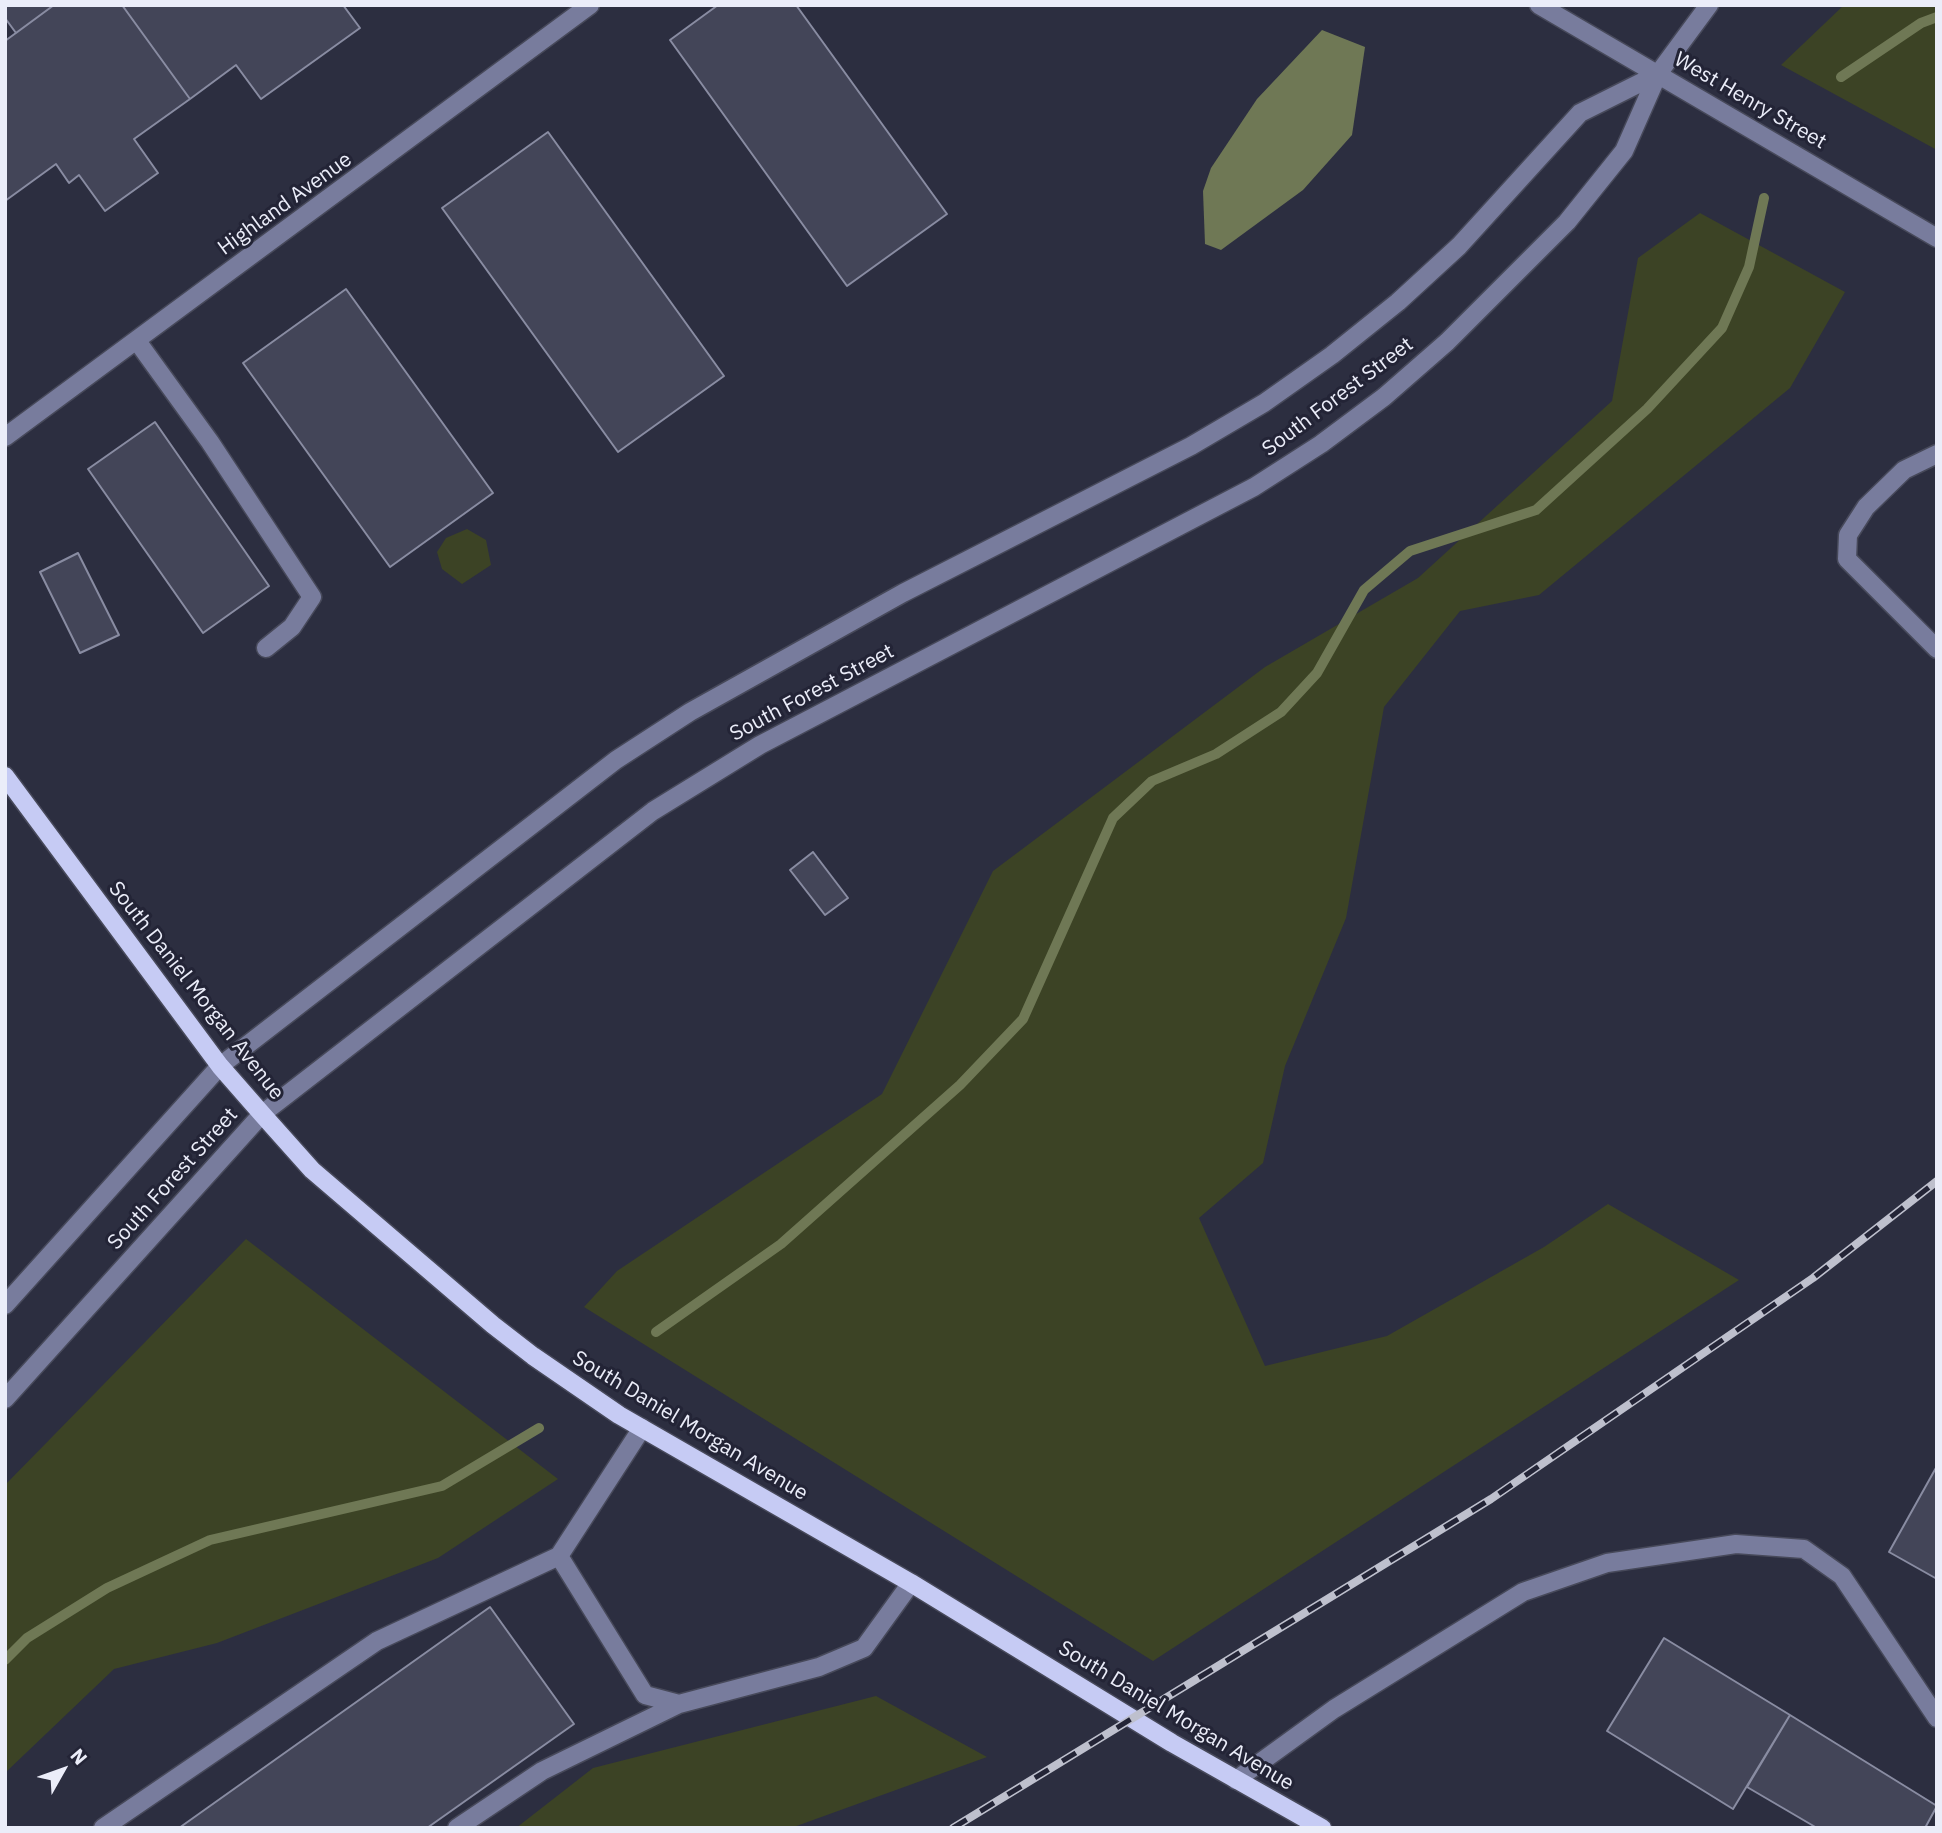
<!DOCTYPE html>
<html>
<head>
<meta charset="utf-8">
<style>
  body { margin:0 }
  #map { position:relative; width:1942px; height:1833px; overflow:hidden; background:#2c2e40; font-family:"IBM Plex Sans",sans-serif }
  canvas { display:block }
  .frame { position:absolute; inset:0; border:7px solid #ebedf9; pointer-events:none }
  .north { position:absolute; left:28px; top:1735px; width:70px; height:70px; -webkit-text-stroke:5px #232436; paint-order:stroke; rotate:50deg; font-size:19px; font-weight:700; line-height:28px; text-align:center; color:#ebedf9 }
  .north::after { content:''; display:block; margin:auto; width:24px; height:32px; background:#ebedf9; clip-path:polygon(50% 0,100% 100%,50% 72%,0 100%) }
</style>
</head>
<body>
<div id="map">
<canvas width="1942" height="1833"></canvas>
<div class="frame"></div>
<div class="north">N</div>
</div>
<script>
const context = document.querySelector('canvas').getContext('2d');
context.lineJoin = 'round';
function fill(path, color) { context.fillStyle = color; context.fill(path, 'evenodd'); }
const poly = rows => new Path2D(rows.map(r => 'M' + r).join(''));
function stroke(path, color, width, dash) { context.strokeStyle = color; context.lineWidth = width; context.lineCap = dash ? 'butt' : 'round'; context.setLineDash(dash || []); context.stroke(path); }
function write(font, color, halo, rows, align = 'center') {
  context.font = font + ' "IBM Plex Sans",sans-serif'; context.lineWidth = 6; context.setLineDash([]); context.textBaseline = 'middle'; context.strokeStyle = halo; context.fillStyle = color; for (const [text, x, y, turn = 0] of rows) {
    context.save(); context.translate(x, y); context.rotate((+turn || 0) * Math.PI / 180); context.textAlign = isNaN(turn) ? turn : align; if (halo) context.strokeText(text, 0, 0); context.fillText(text, 0, 0); context.restore();
  }
}
fill(poly([
  [1844,5,1937,5,1937,150,1781,65],
  [1700,213,1845,292,1790,388,1539,595,1460,611,1384,707,1346,918,1285,1066,1263,1163,1199,1218,1265,1366,1387,1336,1544,1247,1608,1204,1739,1280,1153,1661,584,1307,617,1271,882,1094,993,871,1265,667,1418,578,1612,401,1638,258],
  [467,529,486,540,491,565,462,584,442,569,437,552,446,538],
  [246,1239,558,1479,438,1558,217,1643,114,1669,5,1773,5,1485],
  [876,1696,987,1757,791,1828,516,1828,593,1768]
]), '#3c4325');
fill(poly([
  [1322,30,1365,47,1352,135,1303,190,1221,250,1205,244,1203,191,1211,168,1257,99]
]), '#6f7855');
stroke(poly([
  [1841,77,1921,23,1937,17],
  [656,1332,781,1244,960,1085,1023,1019,1113,818,1152,781,1216,754,1281,712,1317,673,1364,590,1410,551,1536,510,1647,409,1722,328,1749,267,1764,198],
  [5,1660,27,1638,107,1588,210,1540,442,1486,539,1428]
]), '#6f7855', 10);
const building = poly([
  [5,5,54,5,16,33,5,18,5,5],
  [54,5,122,5,190,99,134,139,158,173,105,211,79,175,69,183,56,164,5,201,5,41,54,5],
  [122,5,343,5,360,28,261,99,236,65,190,99,122,5],
  [718,5,796,5,947,214,847,286,670,40,718,5],
  [548,132,724,376,618,452,442,208,548,132],
  [346,289,493,493,390,567,243,363,346,289],
  [155,422,269,586,203,633,88,469,155,422],
  [78,553,119,635,80,653,40,572,78,553],
  [813,852,848,898,825,915,790,870,813,852],
  [1937,1466,1937,1579,1889,1552,1937,1466],
  [490,1607,574,1724,427,1828,179,1828,490,1607],
  [1664,1638,1790,1715,1733,1809,1607,1731,1664,1638],
  [1790,1715,1937,1806,1925,1828,1817,1828,1747,1787,1790,1715]
]);
fill(building, '#434558');
stroke(building, '#898ca2', 2);
const minor = poly([
  [1539,5,1937,238],
  [137,341,210,442,312,597,292,627,266,648],
  [5,437,590,5],
  [1937,454,1904,470,1866,507,1848,535,1847,559,1937,649],
  [5,1305,220,1066,616,760,690,712,903,593,1191,446,1264,403,1332,355,1398,302,1459,246,1580,113,1658,74],
  [5,1399,262,1114,653,811,760,745,1254,487,1321,444,1384,397,1447,342,1567,222,1624,151,1658,74,1709,5],
  [642,1428,559,1556,645,1695,679,1704,819,1667,864,1648,911,1583],
  [1236,1780,1334,1709,1523,1592,1607,1563,1736,1544,1804,1549,1842,1576,1937,1718],
  [103,1828,377,1641,559,1556],
  [457,1828,542,1771,679,1704]
]);
const major = poly([
  [5,776,220,1066,262,1114,312,1170,493,1325,533,1356,619,1415,911,1583,1172,1743,1322,1828]
]);
stroke(minor, '#47495a', 21);
stroke(major, '#47495a', 21);
stroke(minor, '#787c9d', 18);
stroke(major, '#c6cbf4', 18);
const rail = poly([
  [953,1828,1491,1499,1813,1278,1937,1181]
]);
stroke(rail, '#bec0cd', 8);
stroke(rail, '#232436', 5, [16]);
write('21px', '#ebedf9', '#232436', [
  ["West Henry Street",1750,101,30],
  ["Highland Avenue",285,204,-36],
  ["South Forest Street",1338,397,-37],
  ["South Forest Street",812,693,-28],
  ["South Daniel Morgan Avenue",196,991,52],
  ["South Forest Street",173,1179,-48],
  ["South Daniel Morgan Avenue",690,1426,31],
  ["South Daniel Morgan Avenue",1176,1716,31]
]);
</script>
</body>
</html>
